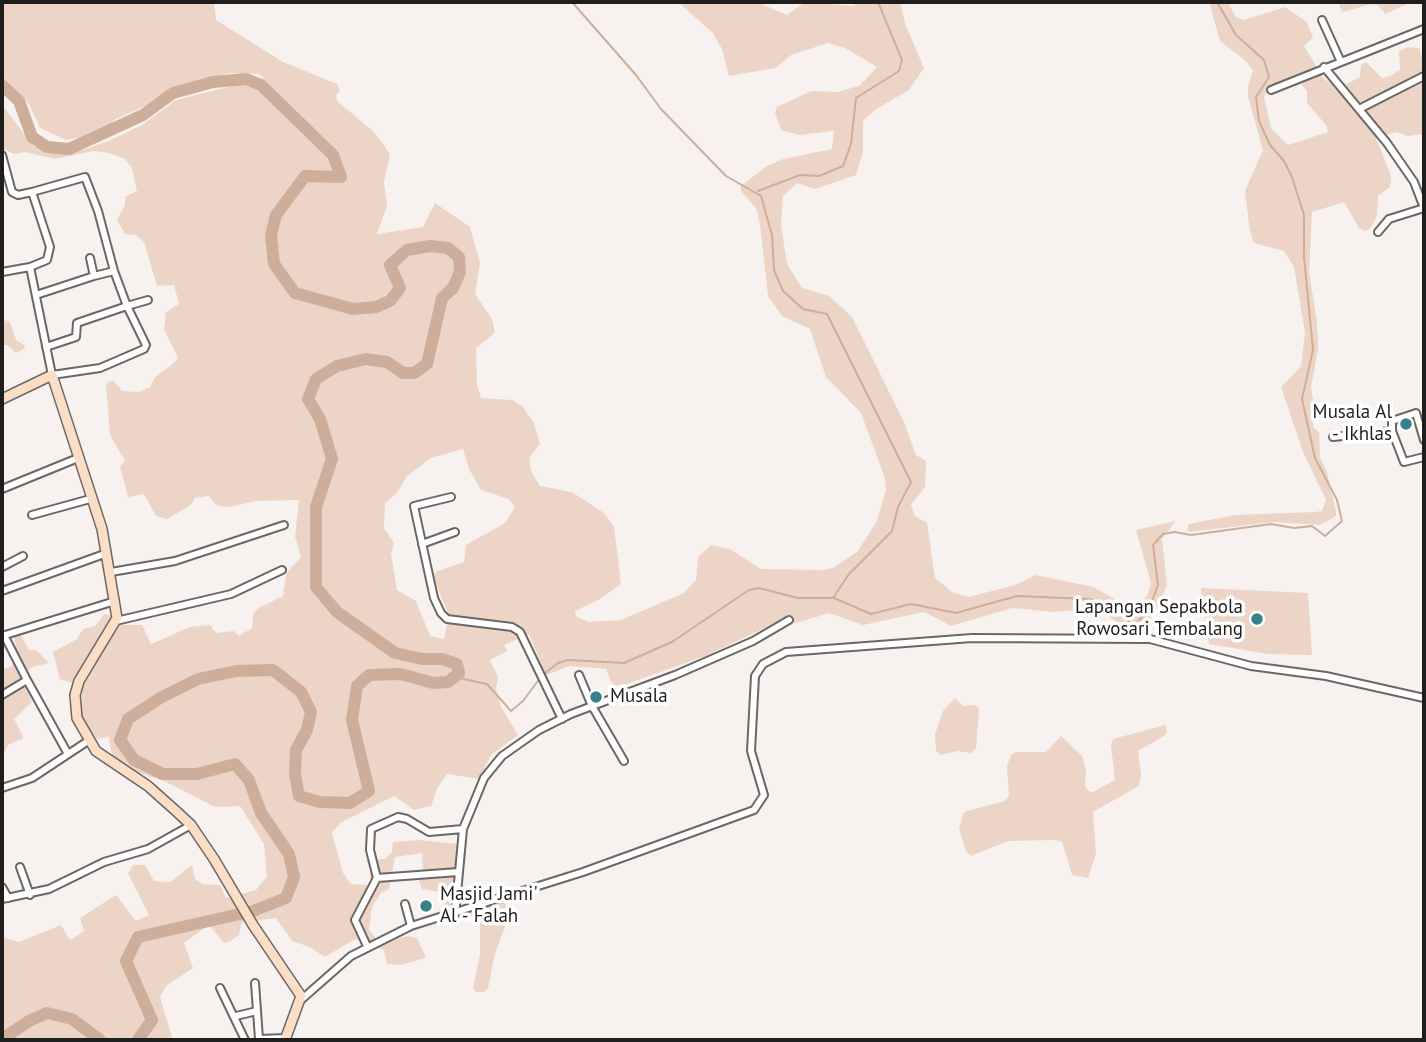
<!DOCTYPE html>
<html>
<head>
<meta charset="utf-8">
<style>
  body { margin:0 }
  #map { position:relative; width:1426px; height:1042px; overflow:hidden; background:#f7f2ef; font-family:"PT Sans",sans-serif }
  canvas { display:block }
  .frame { position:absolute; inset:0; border:4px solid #201e1d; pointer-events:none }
</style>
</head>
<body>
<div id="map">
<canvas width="1426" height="1042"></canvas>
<div class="frame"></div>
</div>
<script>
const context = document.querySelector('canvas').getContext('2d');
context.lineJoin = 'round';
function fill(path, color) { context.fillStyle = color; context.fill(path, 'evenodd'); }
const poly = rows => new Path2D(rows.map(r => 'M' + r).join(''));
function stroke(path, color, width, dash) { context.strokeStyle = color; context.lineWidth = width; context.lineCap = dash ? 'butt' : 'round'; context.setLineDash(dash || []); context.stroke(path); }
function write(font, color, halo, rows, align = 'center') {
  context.font = font + ' "PT Sans",sans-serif'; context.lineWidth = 7; context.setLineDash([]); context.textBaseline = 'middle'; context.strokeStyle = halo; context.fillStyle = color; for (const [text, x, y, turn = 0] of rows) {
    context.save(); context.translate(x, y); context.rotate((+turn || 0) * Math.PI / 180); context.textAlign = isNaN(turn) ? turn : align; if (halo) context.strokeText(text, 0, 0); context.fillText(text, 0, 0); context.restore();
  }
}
fill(poly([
  [2,2,214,2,216,20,283,62,337,84,340,91,336,95,337,101,374,132,390,154,384,182,387,206,377,234,423,227,435,203,470,227,480,263,475,294,492,319,495,333,476,348,477,385,481,398,512,400,522,406,534,423,540,444,529,458,531,471,540,486,572,492,604,513,614,527,621,584,600,599,575,611,576,616,588,622,621,620,684,593,696,580,698,557,711,545,730,549,761,569,822,570,833,568,857,552,877,521,886,489,885,478,861,413,826,377,810,329,782,316,768,296,760,224,756,208,741,191,741,186,767,166,783,159,832,149,834,131,799,135,781,130,775,113,777,107,811,91,837,92,859,86,877,67,845,48,828,43,791,55,776,68,729,76,722,49,713,33,678,2,757,2,787,15,805,2,854,6,856,2,900,2,906,26,924,68,909,90,876,109,863,121,863,152,856,175,815,189,797,183,783,196,781,225,787,264,802,288,829,296,852,317,904,422,916,455,926,461,925,487,911,505,915,516,927,523,935,578,952,592,969,597,1015,585,1036,575,1093,587,1135,610,1148,594,1151,583,1136,530,1176,521,1162,539,1167,585,1157,608,1142,633,1127,628,1107,616,1079,610,1054,612,1012,608,951,626,924,612,863,625,829,613,800,622,769,626,705,656,624,685,613,686,606,669,570,666,546,675,529,634,504,645,507,651,490,660,498,677,496,689,501,707,518,735,491,755,479,779,447,774,437,789,431,806,414,810,394,796,340,823,332,833,343,873,351,884,370,885,370,867,366,860,385,859,392,852,393,842,418,840,458,844,451,911,444,910,440,892,422,889,419,881,423,869,422,853,395,857,389,889,381,893,372,907,369,930,380,943,408,936,417,938,426,958,400,965,387,964,384,950,355,939,325,957,310,947,292,941,276,918,242,922,239,935,229,942,224,943,209,925,184,943,193,968,166,986,160,997,173,1040,2,1040,2,937,19,942,61,925,70,940,84,931,80,918,116,895,136,921,149,915,128,873,133,865,145,865,154,881,170,882,192,865,195,879,203,884,220,885,226,898,256,890,267,876,264,844,240,806,215,807,164,781,139,773,112,757,109,737,95,739,90,734,82,714,81,686,60,679,53,652,77,639,83,629,95,626,104,614,109,615,118,625,142,625,151,644,190,627,210,625,216,633,234,631,239,636,252,628,253,615,257,609,283,596,286,574,301,557,295,536,299,500,256,501,229,507,216,505,209,496,195,498,191,505,167,519,156,516,144,494,128,497,120,466,125,461,110,435,106,384,113,380,122,391,139,392,150,387,155,377,174,363,178,358,164,329,166,312,179,304,174,285,157,286,144,242,136,235,125,234,117,220,125,205,125,197,137,191,132,168,125,159,109,153,93,151,55,159,25,152,14,154,2,148,2,105,33,146,68,155,109,141,142,125,176,100,264,78,259,74,231,73,207,78,116,119,106,128,83,137,66,140,40,128,29,104,2,76],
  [463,449,469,469,481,490,509,499,515,507,505,523,466,545,464,562,436,572,433,577,449,615,444,639,430,636,416,601,397,590,391,554,394,543,384,528,385,503,397,493,407,476,431,458],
  [1209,2,1228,2,1236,17,1244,20,1285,7,1307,22,1313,38,1304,46,1324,79,1339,88,1360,77,1361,65,1366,62,1382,78,1388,77,1400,70,1399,51,1408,47,1419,48,1423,59,1424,134,1408,136,1397,132,1376,138,1391,176,1390,187,1378,196,1377,215,1371,228,1365,231,1359,228,1344,202,1312,212,1309,272,1317,322,1318,349,1311,388,1315,409,1313,427,1319,432,1320,457,1327,472,1336,512,1336,516,1320,525,1273,522,1190,532,1187,530,1189,524,1235,515,1315,512,1322,511,1326,500,1303,452,1281,387,1301,366,1305,332,1294,267,1284,251,1254,243,1250,232,1245,191,1263,150,1248,97,1248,86,1253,71,1246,61,1220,41],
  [1290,78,1297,78,1307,91,1307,103,1326,125,1328,132,1288,145,1271,128,1264,97,1271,85],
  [1338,2,1412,2,1385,14,1378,5,1372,4,1342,12],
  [5,320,10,322,16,340,24,345,25,348,16,353,7,345,2,345,2,321],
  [1201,588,1308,593,1312,655,1268,654,1209,644],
  [20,634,29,650,36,650,49,663,32,667,21,676,32,702,14,719,23,736,22,739,8,745,2,757,2,670,12,666,17,654,14,636],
  [955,698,963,706,975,705,979,709,976,748,971,753,957,751,941,755,936,751,935,734,943,711],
  [1165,725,1167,731,1164,736,1138,751,1141,775,1139,786,1093,812,1096,854,1088,878,1072,875,1062,842,1056,840,1008,841,971,856,966,851,959,829,964,812,1005,801,1009,796,1007,766,1011,755,1016,752,1046,752,1061,736,1082,756,1086,769,1085,786,1088,791,1093,792,1115,780,1111,745,1113,739],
  [496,896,501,896,508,909,507,921,494,957,488,988,484,992,476,992,473,988,480,955,480,927,477,919,467,915,466,910,472,903]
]), '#ecd5c6');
stroke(poly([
  [758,191,800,175,819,176,843,166,851,144,856,98,899,71,902,60,878,2],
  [834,598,871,614,911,604,956,613,1017,596,1089,599,1116,610,1134,626,1149,609,1158,585,1153,545,1163,534,1175,532,1191,535,1271,524,1294,528,1312,526,1325,536,1342,521,1337,500,1315,458,1302,399,1313,350,1304,257,1304,215,1292,177,1284,161,1270,145,1259,121,1256,97,1269,77,1264,60,1236,35,1217,2],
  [544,674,558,663,568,660,624,663,672,642,749,590,759,588,798,598,833,598,849,574,892,531,898,507,911,482,827,314,803,309,783,291,774,270,772,235,761,196,726,176,661,109,636,75,572,2],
  [454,677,487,684,511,711,523,701,540,678]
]), '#cdae9a', 2);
stroke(poly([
  [2,85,19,101,32,137,47,147,69,149,143,115,173,93,213,82,246,79,261,85,333,155,341,177,305,176,276,215,271,235,274,264,295,293,353,309,376,307,390,301,400,288,390,265,407,250,430,246,448,248,459,257,460,272,453,288,442,298,427,364,414,373,403,373,387,362,366,359,337,366,316,379,308,399,320,419,332,459,316,507,316,587,337,612,395,653,422,659,442,659,457,664,459,673,448,682,433,683,401,674,369,675,357,686,352,720,369,791,350,803,320,802,299,796,295,774,296,750,307,730,311,712,301,692,273,670,236,671,198,679,160,698,128,719,120,740,134,760,163,774,197,774,235,764,249,780,261,813,289,854,294,877,286,898,253,911,138,937,126,961,152,1020,138,1040],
  [6,1040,8,1035,29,1021,47,1013,72,1019,100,1040]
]), '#cdae9a', 12);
const minor = poly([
  [1322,20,1341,62],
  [1324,67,1387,143,1414,182,1424,208],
  [1271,90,1424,29],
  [1361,108,1424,76],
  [2,155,12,192,18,195,32,192,50,247,47,260,30,267,52,375,100,368,144,349,146,345,127,306,148,300],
  [32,192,85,177,98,211,114,271],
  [1378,232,1389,219,1424,208],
  [2,272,30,267],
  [36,295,94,276,90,258],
  [46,347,76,337,77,323,127,306,114,271,94,276],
  [1392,431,1392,421,1416,413,1424,440],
  [1333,437,1392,431,1404,462,1424,457],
  [2,489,78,458],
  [451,497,414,506,434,598,441,613,447,619,512,627,520,632,562,719],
  [32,515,90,499],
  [422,544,455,532],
  [2,567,23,556],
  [111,572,175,561,284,525],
  [2,591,107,553],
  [116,621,231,594,282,570],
  [4,635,27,680],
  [2,636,115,601],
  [579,675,592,706,624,761],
  [2,695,27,680,68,754],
  [2,788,32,778,88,741],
  [20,867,30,895],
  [377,878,458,872],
  [2,887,8,898],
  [2,899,49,889,104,862,148,849,191,825],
  [405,904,411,926],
  [455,915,463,829,484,778,502,756,539,730,571,714,675,675,753,641,789,620],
  [367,946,355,920,377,878,370,850,371,829,398,817,407,819,429,832,463,829],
  [255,983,259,1039,286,1038],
  [220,988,245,1040],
  [302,999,351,956,411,926,583,872,754,810,764,795,751,751,755,676,763,664,786,652,972,638,1150,639,1251,666,1326,676,1424,698],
  [236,1016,257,1011]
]);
const secondary = poly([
  [2,399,52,375,102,529,117,618,79,681,75,695,77,718,96,751,148,786,176,811,191,825,214,859,253,925,301,996,285,1040]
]);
stroke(minor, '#6b6764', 10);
stroke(secondary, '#6b6764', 12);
stroke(minor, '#fff', 6);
stroke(secondary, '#fcddc5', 9);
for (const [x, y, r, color] of [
  [1406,424,7,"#398188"],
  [1257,619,7,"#398188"],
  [596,697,7,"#398188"],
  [426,906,7,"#398188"]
]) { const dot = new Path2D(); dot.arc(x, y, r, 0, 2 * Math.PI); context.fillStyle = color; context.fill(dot); stroke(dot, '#fff', 2.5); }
write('19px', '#201e1d', '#fff', [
  ["Musala Al",1392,413],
  ["- Ikhlas",1392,435],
  ["Lapangan Sepakbola",1243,608],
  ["Rowosari Tembalang",1243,630],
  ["Musala",610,697,"left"],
  ["Masjid Jami'",440,895,"left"],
  ["Al - Falah",440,917,"left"]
], 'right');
</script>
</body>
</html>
